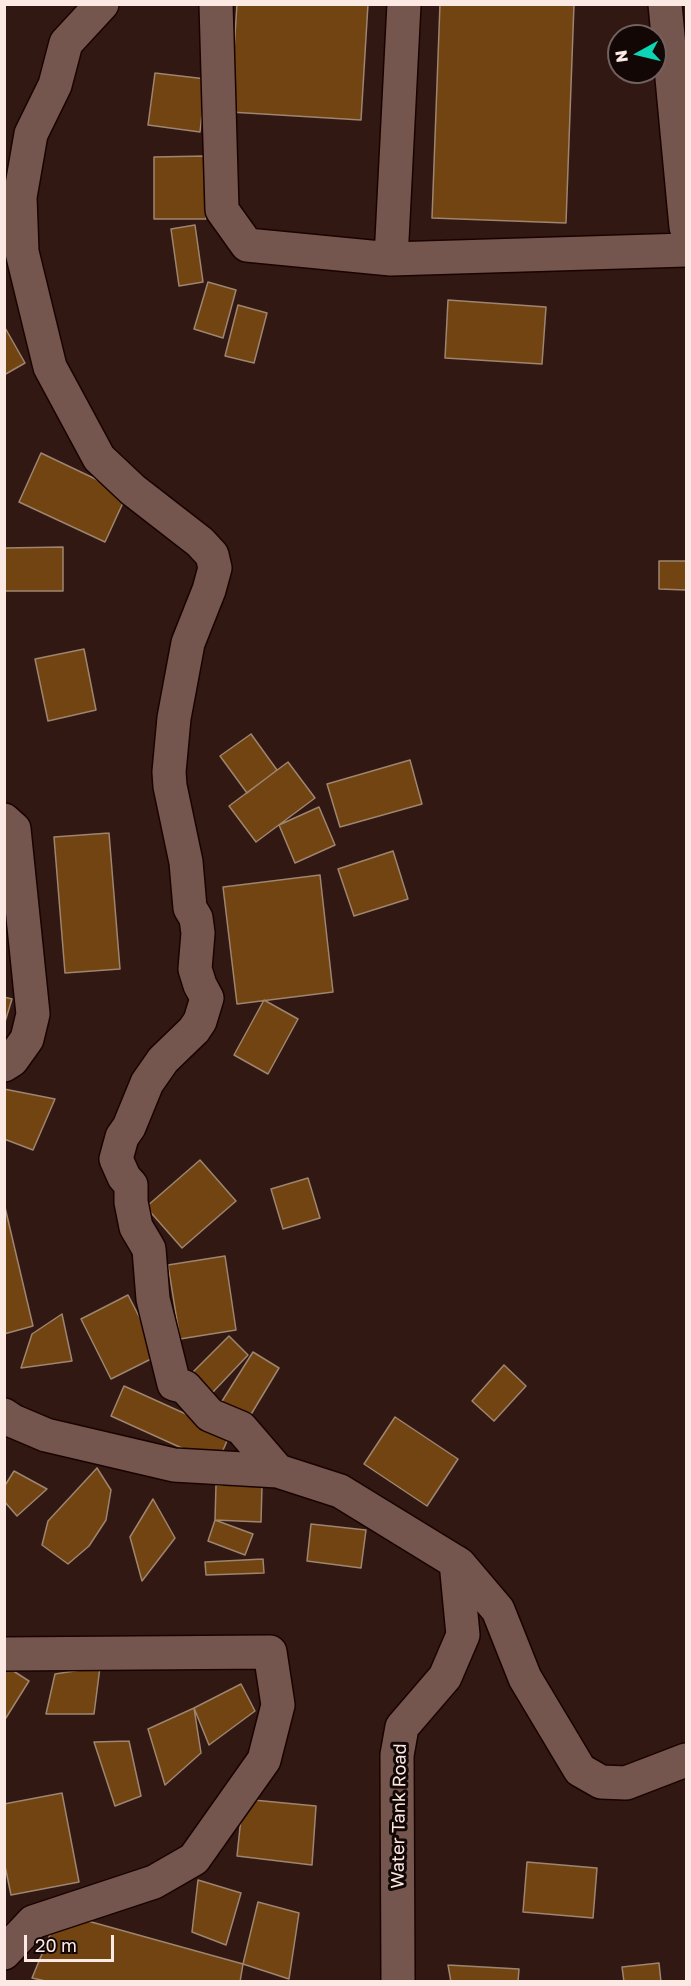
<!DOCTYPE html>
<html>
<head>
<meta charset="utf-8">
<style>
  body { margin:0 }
  #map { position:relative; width:691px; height:1986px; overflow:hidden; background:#321812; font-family:"Golos Text",sans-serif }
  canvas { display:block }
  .frame { position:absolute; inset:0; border:6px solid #fce9e4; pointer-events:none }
  .north { position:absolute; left:607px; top:24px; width:60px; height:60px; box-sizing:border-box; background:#120705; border:2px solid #70615e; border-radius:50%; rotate:262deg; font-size:16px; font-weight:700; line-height:24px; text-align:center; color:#fce9e4 }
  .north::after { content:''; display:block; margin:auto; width:21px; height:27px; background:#0cd5b5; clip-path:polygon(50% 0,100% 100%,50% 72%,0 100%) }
  .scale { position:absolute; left:24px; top:1935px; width:90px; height:27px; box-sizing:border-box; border:3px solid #fce9e4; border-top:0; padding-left:8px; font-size:18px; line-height:21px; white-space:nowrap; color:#fce9e4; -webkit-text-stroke:4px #120705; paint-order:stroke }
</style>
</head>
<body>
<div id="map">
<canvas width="691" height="1986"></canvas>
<div class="frame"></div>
<div class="north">N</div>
<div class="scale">20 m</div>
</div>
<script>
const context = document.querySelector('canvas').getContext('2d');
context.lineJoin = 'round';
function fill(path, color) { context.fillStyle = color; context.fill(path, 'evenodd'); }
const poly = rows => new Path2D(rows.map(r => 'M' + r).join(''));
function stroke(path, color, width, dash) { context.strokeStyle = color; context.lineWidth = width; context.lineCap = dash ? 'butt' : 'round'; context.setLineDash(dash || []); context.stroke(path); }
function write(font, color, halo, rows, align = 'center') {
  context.font = font + ' "Golos Text",sans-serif'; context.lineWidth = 6; context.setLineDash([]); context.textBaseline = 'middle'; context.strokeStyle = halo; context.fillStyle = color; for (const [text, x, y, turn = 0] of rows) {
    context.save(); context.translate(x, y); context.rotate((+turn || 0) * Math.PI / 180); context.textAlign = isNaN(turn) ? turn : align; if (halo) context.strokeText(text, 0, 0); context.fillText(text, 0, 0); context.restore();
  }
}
const building = poly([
  [237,4,368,4,361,120,230,112,237,4],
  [440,4,574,4,566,223,432,218,440,4],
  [155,73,206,79,200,132,148,125,155,73],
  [205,156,206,219,154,219,154,157,205,156],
  [195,225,203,282,179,286,171,229,195,225],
  [208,282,236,290,223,338,194,329,208,282],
  [448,300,546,307,542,364,445,358,448,300],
  [238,305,267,313,254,363,225,356,238,305],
  [4,326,25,363,4,375,4,326],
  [41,453,127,494,105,542,19,502,41,453],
  [63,547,63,591,4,591,4,548,63,547],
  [659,561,686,561,686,590,659,589,659,561],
  [84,649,96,710,48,721,35,659,84,649],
  [251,734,277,770,247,793,220,756,251,734],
  [410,760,422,804,340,827,327,784,410,760],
  [288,762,315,798,256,842,229,806,288,762],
  [319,807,335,845,295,863,279,825,319,807],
  [109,833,120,969,65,973,54,837,109,833],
  [393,851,408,899,354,916,338,869,393,851],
  [320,875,333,992,237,1004,223,887,320,875],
  [4,997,12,999,4,1025,4,997],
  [264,1000,298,1019,268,1074,234,1055,264,1000],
  [4,1089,55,1099,33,1150,4,1139,4,1089],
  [200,1160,236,1201,182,1248,146,1207,200,1160],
  [308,1178,320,1218,283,1229,271,1189,308,1178],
  [4,1203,33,1326,4,1334,4,1203],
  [225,1256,236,1330,180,1339,168,1265,225,1256],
  [128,1295,159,1355,111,1379,81,1319,128,1295],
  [62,1314,72,1361,21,1368,32,1334,62,1314],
  [229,1336,248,1355,212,1393,192,1373,229,1336],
  [253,1352,279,1368,247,1421,219,1406,253,1352],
  [504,1365,526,1386,494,1421,472,1401,504,1365],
  [124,1386,230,1434,217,1464,111,1416,124,1386],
  [395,1417,458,1459,427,1506,364,1464,395,1417],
  [97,1468,111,1490,106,1520,89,1546,68,1564,42,1545,48,1521,97,1468],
  [14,1471,47,1489,17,1516,4,1501,4,1487,14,1471],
  [216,1485,262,1486,261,1522,215,1520,216,1485],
  [153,1499,175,1538,142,1581,130,1537,153,1499],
  [215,1520,253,1534,245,1555,208,1541,215,1520],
  [311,1524,366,1530,361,1568,307,1561,311,1524],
  [263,1559,264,1573,206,1575,205,1562,263,1559],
  [4,1665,29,1681,4,1721,4,1665],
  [100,1667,94,1714,46,1714,55,1674,100,1667],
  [241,1684,255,1711,209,1745,194,1708,241,1684],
  [194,1708,201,1753,165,1785,148,1729,194,1708],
  [129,1741,141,1796,115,1806,94,1742,129,1741],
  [62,1793,79,1882,11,1895,4,1861,4,1804,62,1793],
  [243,1799,316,1806,312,1865,237,1856,243,1799],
  [527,1862,597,1868,593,1918,523,1912,527,1862],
  [198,1880,241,1893,226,1945,192,1932,198,1880],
  [258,1902,299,1913,289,1979,243,1964,258,1902],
  [59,1913,243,1964,240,1982,50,1982,32,1978,59,1913],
  [659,1963,661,1982,624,1982,622,1967,659,1963],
  [448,1965,519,1969,518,1982,451,1982,448,1965]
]);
fill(building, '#724411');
stroke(building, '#9e8570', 1.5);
const minor = poly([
  [102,4,66,43,55,85,31,134,20,197,22,252,50,367,99,458,133,490,200,542,212,555,215,568,209,590,188,643,174,718,169,772,170,786,186,862,190,908,196,918,198,933,195,969,200,985,207,998,200,1021,194,1030,163,1060,147,1083,129,1127,122,1137,116,1159,124,1177,131,1185,131,1202,136,1227,149,1249,153,1299,174,1384,185,1387,210,1415,241,1428,278,1471],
  [216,4,222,210,247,245,391,259],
  [404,4,391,259,686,250],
  [665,4,686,227],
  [4,820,14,829,33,1014,27,1039,12,1060,4,1065],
  [4,1415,13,1421,46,1435,174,1465,278,1471,340,1491,459,1564,498,1610,525,1678,580,1770,601,1782,626,1783,686,1760],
  [4,1654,270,1652,278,1705,264,1760,194,1859,154,1882,33,1922,4,1953],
  [398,1982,397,1755,402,1727,445,1677,463,1635,456,1562]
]);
stroke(minor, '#190301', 36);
stroke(minor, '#75564e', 33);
write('18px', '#fce9e4', '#120705', [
  ["Water Tank Road",399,1816,-89]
]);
</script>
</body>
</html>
